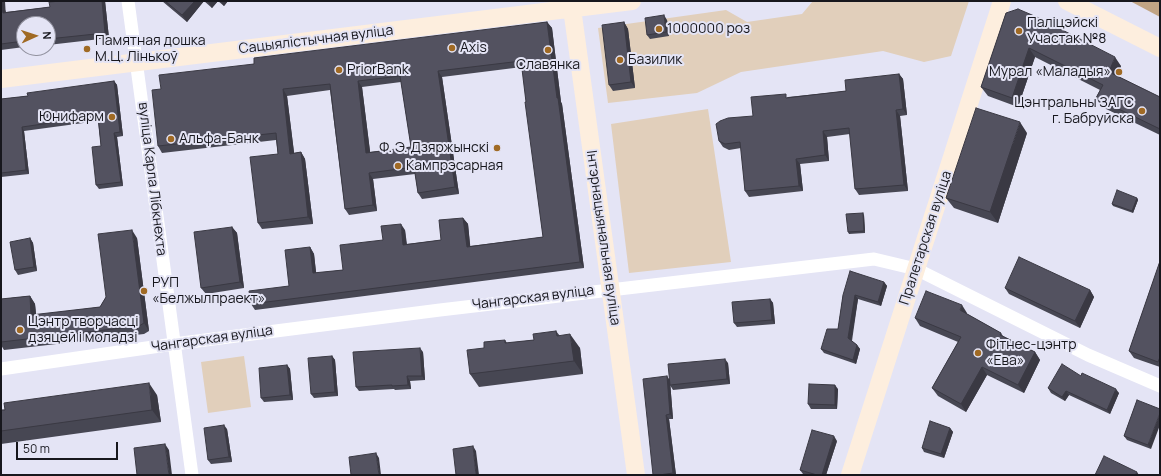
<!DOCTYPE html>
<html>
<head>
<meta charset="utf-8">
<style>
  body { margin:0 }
  #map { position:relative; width:1161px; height:476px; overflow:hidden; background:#e4e4f5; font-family:Manrope,sans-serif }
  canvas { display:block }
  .frame { position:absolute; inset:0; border:2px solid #17171d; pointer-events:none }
  .north { position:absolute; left:16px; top:16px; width:40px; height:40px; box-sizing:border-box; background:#e4e4f5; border:1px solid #92929f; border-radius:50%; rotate:87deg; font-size:11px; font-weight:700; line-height:16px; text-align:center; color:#17171d }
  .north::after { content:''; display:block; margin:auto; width:14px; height:18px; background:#a06a24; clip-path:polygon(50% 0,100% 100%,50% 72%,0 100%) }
  .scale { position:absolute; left:16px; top:442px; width:102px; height:18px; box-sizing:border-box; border:2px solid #17171d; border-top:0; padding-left:5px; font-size:12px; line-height:14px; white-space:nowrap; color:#17171d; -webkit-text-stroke:3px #e4e4f5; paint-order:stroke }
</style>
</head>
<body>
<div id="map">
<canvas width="1161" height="476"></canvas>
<div class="frame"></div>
<div class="north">N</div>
<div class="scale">50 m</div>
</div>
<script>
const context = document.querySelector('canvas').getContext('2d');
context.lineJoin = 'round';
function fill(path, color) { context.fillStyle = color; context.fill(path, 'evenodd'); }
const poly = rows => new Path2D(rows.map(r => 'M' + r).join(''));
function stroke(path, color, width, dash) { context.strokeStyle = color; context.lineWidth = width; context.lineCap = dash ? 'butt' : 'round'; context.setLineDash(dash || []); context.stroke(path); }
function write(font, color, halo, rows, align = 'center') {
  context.font = font + ' Manrope,sans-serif'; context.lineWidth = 4; context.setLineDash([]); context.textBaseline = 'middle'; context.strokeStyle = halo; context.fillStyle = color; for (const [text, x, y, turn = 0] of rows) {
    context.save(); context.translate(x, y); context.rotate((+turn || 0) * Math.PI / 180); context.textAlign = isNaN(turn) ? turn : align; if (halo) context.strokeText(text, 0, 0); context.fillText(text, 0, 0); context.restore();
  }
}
fill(poly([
  [813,1,969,1,951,56,924,62,883,51,741,72,697,93,608,103,598,28,726,10,747,22,802,14],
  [708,109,731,262,629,273,611,124],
  [244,356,251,407,208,413,201,362]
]), '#e1cfbb');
fill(poly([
  [1130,1,1160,1,1160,17]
]), '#c1a484');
stroke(poly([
  [128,1,192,475],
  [1,369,174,344,440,310,874,259,916,269,1088,355,1160,386]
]), '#fff', 13);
stroke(poly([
  [571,1,636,475],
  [1067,1,1160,48],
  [1,79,632,1],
  [850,475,1002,1]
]), '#fdeede', 18);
fill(poly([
  [1,1,6,12,50,7,62,1,105,1,109,38,48,45,48,24,24,24,24,47,1,50],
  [162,1,204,1,187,22],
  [204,1,218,1,212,8],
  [218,1,228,1,224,6],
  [1006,13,1121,66,1117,76,1160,97,1160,135,1102,107,1096,98,1100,90,1035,57,1018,107,988,96,981,87],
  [667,20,669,36,650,39,647,35],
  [547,22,552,28,561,102,562,104,584,268,255,310,251,304,289,286,310,247,314,254,316,273,343,270,383,240,405,230,407,244,441,240,463,218,468,224,470,246,543,237,522,67,442,77,459,194,422,199,418,193,415,174,373,179,377,211,349,215,345,209,330,90,287,96,294,153,301,152,305,159,313,224,262,229,258,223,278,154,276,140,162,153,158,146,161,89,254,64],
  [401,82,411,147,370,152,362,87],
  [624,22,628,29,635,88,613,91,609,85],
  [899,74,903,79,907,115,900,116,908,191,859,195,855,189,850,134,827,137,829,161,800,164,803,191,749,197,745,191,741,148,729,150,723,147,719,141,753,116,788,97,846,91],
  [114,81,117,85,123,136,117,137,123,186,99,189,96,185,101,146,98,121,24,131,29,174,1,177,1,99,28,96],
  [1027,133,998,223,954,208,946,198],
  [1137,198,1138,200,1133,213,1113,206,1112,204],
  [864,215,865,233,849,234,848,232],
  [232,227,237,233,244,288,206,294,201,288],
  [30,238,33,243,37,271,18,275,15,270],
  [137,238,149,331,144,334,4,350,1,345,1,299,30,296,35,304,36,315,100,307,106,297],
  [1160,261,1160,367,1134,358,1129,351],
  [884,282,887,286,881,306,858,299,852,341,857,345,860,349,856,364,824,353,821,349,838,329,843,295],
  [1005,288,1090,290,1094,297,1080,328,1009,294],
  [770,299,773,303,775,324,737,327,734,323],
  [967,313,967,314,1001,333,1003,336,1035,352,1040,360,1024,393,987,375,966,412,938,396,932,388,958,342,920,326,915,318],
  [556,331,560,336,580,348,583,374,479,387,470,374,505,340,507,343,534,340],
  [423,352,425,380,410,381,411,389,395,390,394,389,359,391,356,387],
  [332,356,335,360,338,396,314,398,311,394],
  [728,363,730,384,673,390,670,385],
  [287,365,290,369,293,400,264,402,261,398],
  [667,376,670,381,673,419,669,419,676,475,653,475],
  [1081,376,1119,393,1110,414,1069,395,1065,401,1051,393,1048,388],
  [838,389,837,409,811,409,808,404],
  [157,395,161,422,1,444,1,410],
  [1137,400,1151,449,1127,440,1124,436],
  [950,428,953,432,944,458,924,452,922,448],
  [227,429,232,462,211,464,208,460],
  [837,441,826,475,806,475,803,474,800,470]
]), '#474753');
fill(poly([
  [1,1,5,1,6,18,3,13],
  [102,1,105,1,109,38,105,33],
  [195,1,204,1,187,22,182,15],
  [209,1,218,1,212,8,208,2],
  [220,1,228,1,224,6],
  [664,15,667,20,669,36,666,32],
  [547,22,552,28,561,102,562,104,584,268,580,262,557,98],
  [624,22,628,29,635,88,631,82],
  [1029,48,1035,57,1018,107,1012,98],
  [1115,57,1121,66,1115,80,1109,72],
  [438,71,442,77,459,194,455,187],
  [899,74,903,79,907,115,903,109],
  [114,81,117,85,123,136,120,132],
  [358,81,362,87,371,159,366,153],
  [283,89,287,96,295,160,290,154],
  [896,110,900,116,908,191,904,185],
  [1020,122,1027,133,998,223,990,212],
  [22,127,24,131,29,174,26,170],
  [823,131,827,137,829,161,825,155],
  [114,133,117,137,123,186,121,182],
  [301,152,305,159,313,224,308,217],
  [796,159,800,164,803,191,799,186],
  [369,173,373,179,377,211,373,205],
  [1137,198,1138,200,1133,213,1132,211],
  [863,213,864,215,865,233,864,231],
  [463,218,468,224,471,253,467,247],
  [401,224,405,230,407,251,403,245],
  [232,227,237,233,244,288,240,282],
  [132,230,137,238,149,331,144,323],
  [30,238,33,243,37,271,34,267],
  [310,247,314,254,317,280,313,273],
  [884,282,887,286,881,306,878,302],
  [1090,290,1094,297,1080,328,1075,321],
  [855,295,858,299,851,342,848,338],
  [30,296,35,304,37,323,31,315],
  [770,299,773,303,775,324,772,320],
  [962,305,967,313,965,318,960,310],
  [570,334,580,348,583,374,574,361],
  [857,345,860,349,856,364,853,360],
  [420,348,423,352,425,380,422,376],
  [1035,352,1040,360,1024,393,1018,385],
  [332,356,335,360,338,396,335,392],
  [725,359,728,363,730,384,727,379],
  [287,365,290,369,293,400,290,395],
  [982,367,987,375,966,412,961,404],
  [407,376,410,381,411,389,408,385],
  [667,376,670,381,673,419,670,414],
  [149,383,157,395,161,422,152,410],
  [835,385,838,389,837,409,835,405],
  [1116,389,1119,393,1110,414,1107,410],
  [1066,391,1069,395,1065,401,1062,397],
  [1160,413,1160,425,1151,449,1148,445],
  [666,415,669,419,676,475,674,475,673,473],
  [224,425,227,429,232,462,229,457],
  [950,428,953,432,944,458,941,454],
  [834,436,837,441,826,475,822,475],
  [165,444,169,450,172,475,169,475],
  [473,446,476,451,479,475,476,475],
  [376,453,379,458,381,475,379,475],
  [1137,472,1139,475,1135,475]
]), '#3a3943');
const building = poly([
  [1,1,3,13,50,7,49,2,62,1,102,1,105,33,48,39,48,24,24,24,24,41,1,44,1,1],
  [165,1,195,1,182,15,165,1],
  [1018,9,1039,18,1115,57,1109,72,1160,97,1160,129,1096,98,1103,85,1029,48,1012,98,981,87,1006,13,1018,9],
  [664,15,666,32,647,35,645,18,664,15],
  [547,22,557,98,558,98,580,262,251,304,249,291,289,286,285,250,310,247,313,273,343,270,340,245,383,240,381,226,401,224,403,245,441,240,439,220,463,218,467,247,543,237,525,102,526,102,521,61,438,71,455,187,418,193,414,167,369,173,373,205,345,209,330,84,283,89,290,154,301,152,308,217,258,223,250,157,278,154,276,133,158,146,152,90,161,89,159,75,254,64,254,58,547,22],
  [400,76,411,147,366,153,358,81,400,76],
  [624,22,631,82,609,85,602,25,624,22],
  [899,74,903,109,896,110,904,185,855,189,849,128,823,131,825,155,796,159,799,186,745,191,740,142,725,144,719,141,716,124,720,121,728,118,753,116,751,97,786,94,786,98,846,91,845,80,899,74],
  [114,81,120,132,114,133,121,182,96,185,92,147,101,146,98,116,22,127,26,170,1,173,1,99,28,96,27,93,114,81],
  [976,108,1020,122,990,212,946,198,976,108],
  [1117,190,1137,198,1132,211,1112,204,1117,190],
  [863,213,864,231,848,232,846,214,863,213],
  [232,227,240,282,201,288,194,232,232,227],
  [132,230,144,323,139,326,1,342,1,299,30,296,31,315,100,307,106,297,98,234,132,230],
  [30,238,34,267,15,270,10,242,30,238],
  [1019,257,1090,290,1075,321,1005,288,1019,257],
  [1160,261,1160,357,1158,362,1129,351,1160,261],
  [850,271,884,282,878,302,855,295,848,338,857,345,853,360,821,349,827,329,838,329,843,295,850,271],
  [926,291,962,305,960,310,1001,333,1000,335,1035,352,1018,385,982,367,961,404,932,388,961,337,915,318,926,291],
  [770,299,772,320,734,323,732,302,770,299],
  [556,331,557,336,570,334,574,361,470,374,467,350,484,348,484,342,505,340,505,343,534,340,533,334,556,331],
  [420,348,422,376,407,376,408,385,392,386,392,385,356,387,353,352,420,348],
  [332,356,335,392,311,394,308,358,332,356],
  [725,359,727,379,670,385,668,364,725,359],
  [1062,364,1081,376,1082,373,1116,389,1107,410,1066,391,1062,397,1048,388,1062,364],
  [287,365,290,395,261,398,259,368,287,365],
  [667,376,670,414,666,415,673,473,659,475,653,475,643,379,667,376],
  [149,383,152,410,1,431,1,410,5,410,4,403,149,383],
  [809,384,835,385,835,405,808,404,809,384],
  [1137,400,1160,409,1160,413,1148,445,1124,436,1137,400],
  [930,421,950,428,941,454,922,448,930,421],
  [224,425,229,457,208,460,204,428,224,425],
  [812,430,834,436,822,475,817,475,800,470,812,430],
  [165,444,169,475,137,475,134,448,165,444],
  [473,446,476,475,456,475,453,449,473,446],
  [376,453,379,475,351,475,349,457,376,453],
  [1104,456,1137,472,1135,475,1095,475,1104,456]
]);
fill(building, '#535260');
stroke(building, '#3a3943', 1);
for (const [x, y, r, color] of [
  [659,29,4,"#a06a24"],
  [1019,31,4,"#a06a24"],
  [452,48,4,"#a06a24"],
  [87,49,4,"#a06a24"],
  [548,50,4,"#a06a24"],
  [620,60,4,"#a06a24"],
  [339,70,4,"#a06a24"],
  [1119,72,4,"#a06a24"],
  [1142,111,4,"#a06a24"],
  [112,117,4,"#a06a24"],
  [171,139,4,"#a06a24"],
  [497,148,4,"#a06a24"],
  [398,166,4,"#a06a24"],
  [144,291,4,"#a06a24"],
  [20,330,4,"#a06a24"],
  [978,353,4,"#a06a24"]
]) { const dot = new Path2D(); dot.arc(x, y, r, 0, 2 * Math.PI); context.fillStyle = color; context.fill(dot); stroke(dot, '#e4e4f5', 1.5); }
write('14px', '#17171d', '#e4e4f5', [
  ["Паліцэйскі",1027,23],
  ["Участак №8",1027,39],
  ["1000000 роз",667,29],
  ["Памятная дошка",95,41],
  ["М.Ц. Лінькоў",95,57],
  ["Axis",460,48],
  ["Базилик",628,60],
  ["Славянка",548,65,"center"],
  ["PriorBank",347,70],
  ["Мурал «Маладыя»",1111,72,"right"],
  ["Цэнтральны ЗАГС",1134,103,"right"],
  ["г. Бабруйска",1134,119,"right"],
  ["Юнифарм",104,117,"right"],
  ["Альфа-Банк",179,139],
  ["Ф. Э. Дзяржынскі",489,148,"right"],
  ["Кампрэсарная",406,166],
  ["РУП",152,283],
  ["«Белжылпраект»",152,299],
  ["Цэнтр творчасці",28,322],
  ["дзяцей і моладзі",28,338],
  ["Фітнес-цэнтр",986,345],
  ["«Ева»",986,361]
], 'left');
write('14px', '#17171d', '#e4e4f5', [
  ["Сацыялістычная вуліца",316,40,-7],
  ["вуліца Карла Лібкнехта",152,179,83],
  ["Інтэрнацыянальная вуліца",603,238,82],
  ["Пралетарская вуліца",926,238,-72],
  ["Чангарская вуліца",533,298,-7],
  ["Чангарская вуліца",212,339,-8]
]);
</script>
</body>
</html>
